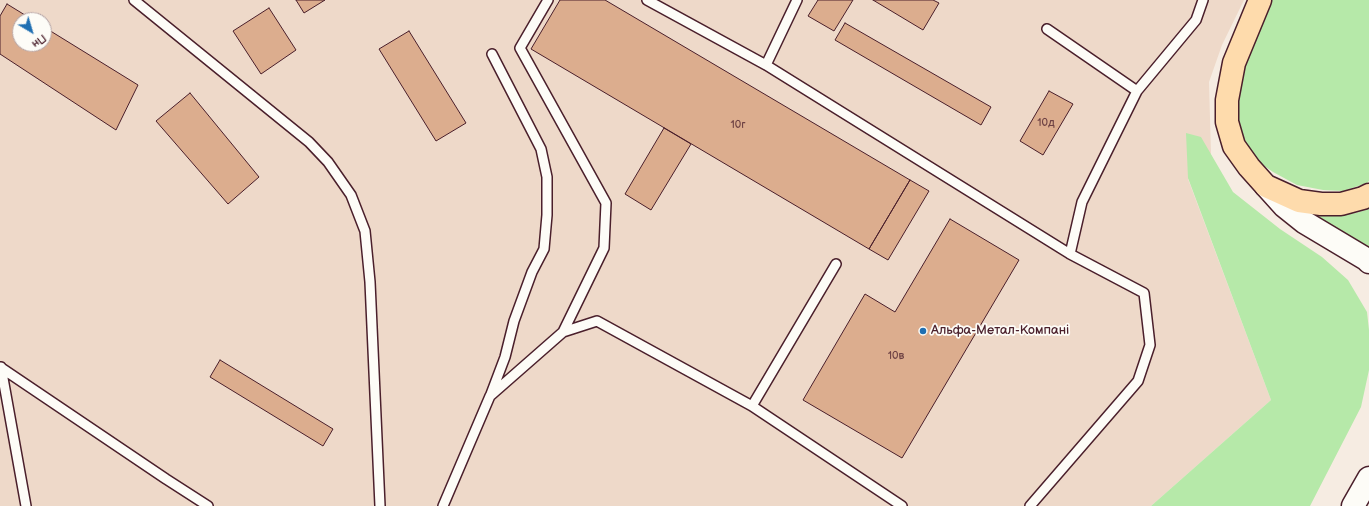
<!DOCTYPE html>
<html>
<head>
<meta charset="utf-8">
<style>
  body { margin:0 }
  #map { position:relative; width:1369px; height:506px; overflow:hidden; background:#f6ece2; font-family:"Balsamiq Sans",sans-serif }
  canvas { display:block }
  .north { position:absolute; left:12px; top:12px; width:40px; height:40px; box-sizing:border-box; background:#fdfcf7; border:1px solid #b5a4a5; border-radius:50%; rotate:142deg; font-size:11px; font-weight:700; line-height:16px; text-align:center; color:#4a1f2b }
  .north::after { content:''; display:block; margin:auto; width:14px; height:18px; background:#1f6fb2; clip-path:polygon(50% 0,100% 100%,50% 72%,0 100%) }
</style>
</head>
<body>
<div id="map">
<canvas width="1369" height="506"></canvas>
<div class="north">Пн</div>
</div>
<script>
const context = document.querySelector('canvas').getContext('2d');
context.lineJoin = 'round';
function fill(path, color) { context.fillStyle = color; context.fill(path, 'evenodd'); }
const poly = rows => new Path2D(rows.map(r => 'M' + r).join(''));
function stroke(path, color, width, dash) { context.strokeStyle = color; context.lineWidth = width; context.lineCap = dash ? 'butt' : 'round'; context.setLineDash(dash || []); context.stroke(path); }
function write(font, color, halo, rows, align = 'center') {
  context.font = font + ' "Balsamiq Sans",sans-serif'; context.lineWidth = 3.5; context.setLineDash([]); context.textBaseline = 'middle'; context.strokeStyle = halo; context.fillStyle = color; for (const [text, x, y, turn = 0] of rows) {
    context.save(); context.translate(x, y); context.rotate((+turn || 0) * Math.PI / 180); context.textAlign = isNaN(turn) ? turn : align; if (halo) context.strokeText(text, 0, 0); context.fillText(text, 0, 0); context.restore();
  }
}
fill(poly([
  [0,0,1244,0,1222,45,1209,82,1211,154,1205,186,1188,179,1271,400,1151,506,0,506],
  [20,20,44,20,44,44,20,44]
]), '#eed9c9');
fill(poly([
  [1265,0,1369,0,1369,181,1367,183,1343,191,1323,190,1297,185,1273,172,1247,154,1232,113,1232,96],
  [1186,133,1201,137,1233,192,1280,229,1322,257,1348,280,1367,312,1369,330,1369,370,1361,407,1310,506,1151,506,1271,400,1188,178],
  [1369,209,1369,248,1308,214,1340,215,1356,213]
]), '#b6e9a9');
const building = poly([
  [296,0,325,0,304,13,296,0],
  [560,0,605,0,910,180,869,249,531,49,560,0],
  [818,0,853,0,834,31,808,16,818,0],
  [873,0,933,0,939,3,923,30,873,0],
  [7,4,33,20,20,20,20,44,44,44,44,27,138,85,116,130,0,54,0,16,7,4],
  [269,8,296,50,261,74,233,31,269,8],
  [845,23,991,107,981,125,835,40,845,23],
  [409,31,466,123,436,141,379,49,409,31],
  [1049,91,1073,104,1043,155,1020,141,1049,91],
  [190,93,259,177,228,204,156,121,190,93],
  [664,128,691,144,651,210,625,194,664,128],
  [910,180,929,191,888,260,869,249,910,180],
  [950,219,1019,260,902,458,803,400,865,294,895,312,950,219],
  [220,360,333,429,323,446,210,377,220,360]
]);
fill(building, '#dcad8e');
stroke(building, '#4a1f2b', 1);
const service = poly([
  [134,0,309,142,328,162,351,195,365,231,370,282,380,506],
  [548,0,520,48,606,203,604,248,563,332],
  [647,0,766,65,1070,254,1144,293,1150,345,1138,381,1030,506],
  [1047,29,1137,91],
  [766,65,797,0],
  [1070,254,1082,202,1137,91,1196,20,1203,0],
  [0,367,166,479,208,506],
  [1,367,26,506],
  [491,394,505,357,514,321,532,272,544,249,547,215,547,177,541,149,492,54],
  [752,406,836,264],
  [443,506,490,396,563,332,597,321,752,406,902,506]
]);
const secondary = poly([
  [1266,186,1284,206,1304,222,1366,259,1369,262],
  [1353,506,1369,478]
]);
const primary = poly([
  [1260,0,1234,63,1227,100,1227,122,1234,146,1249,167,1266,186,1299,201,1321,204,1341,204,1363,198,1369,195]
]);
stroke(service, '#4a1f2b', 12);
stroke(secondary, '#4a1f2b', 25);
stroke(primary, '#4a1f2b', 25);
stroke(service, '#fdfcf7', 9);
stroke(secondary, '#fdfcf7', 22);
stroke(primary, '#fedbac', 22);
for (const [x, y, r, color] of [
  [923,331,4,"#1f6fb2"]
]) { const dot = new Path2D(); dot.arc(x, y, r, 0, 2 * Math.PI); context.fillStyle = color; context.fill(dot); stroke(dot, '#fdfcf7', 1.5); }
write('11px', '#6e4244', null, [
  ["10д",1046,123],
  ["10г",738,125],
  ["10в",896,356]
]);
write('13px', '#4a1f2b', '#fdfcf7', [
  ["Альфа-Метал-Компані",931,331]
], 'left');
</script>
</body>
</html>
